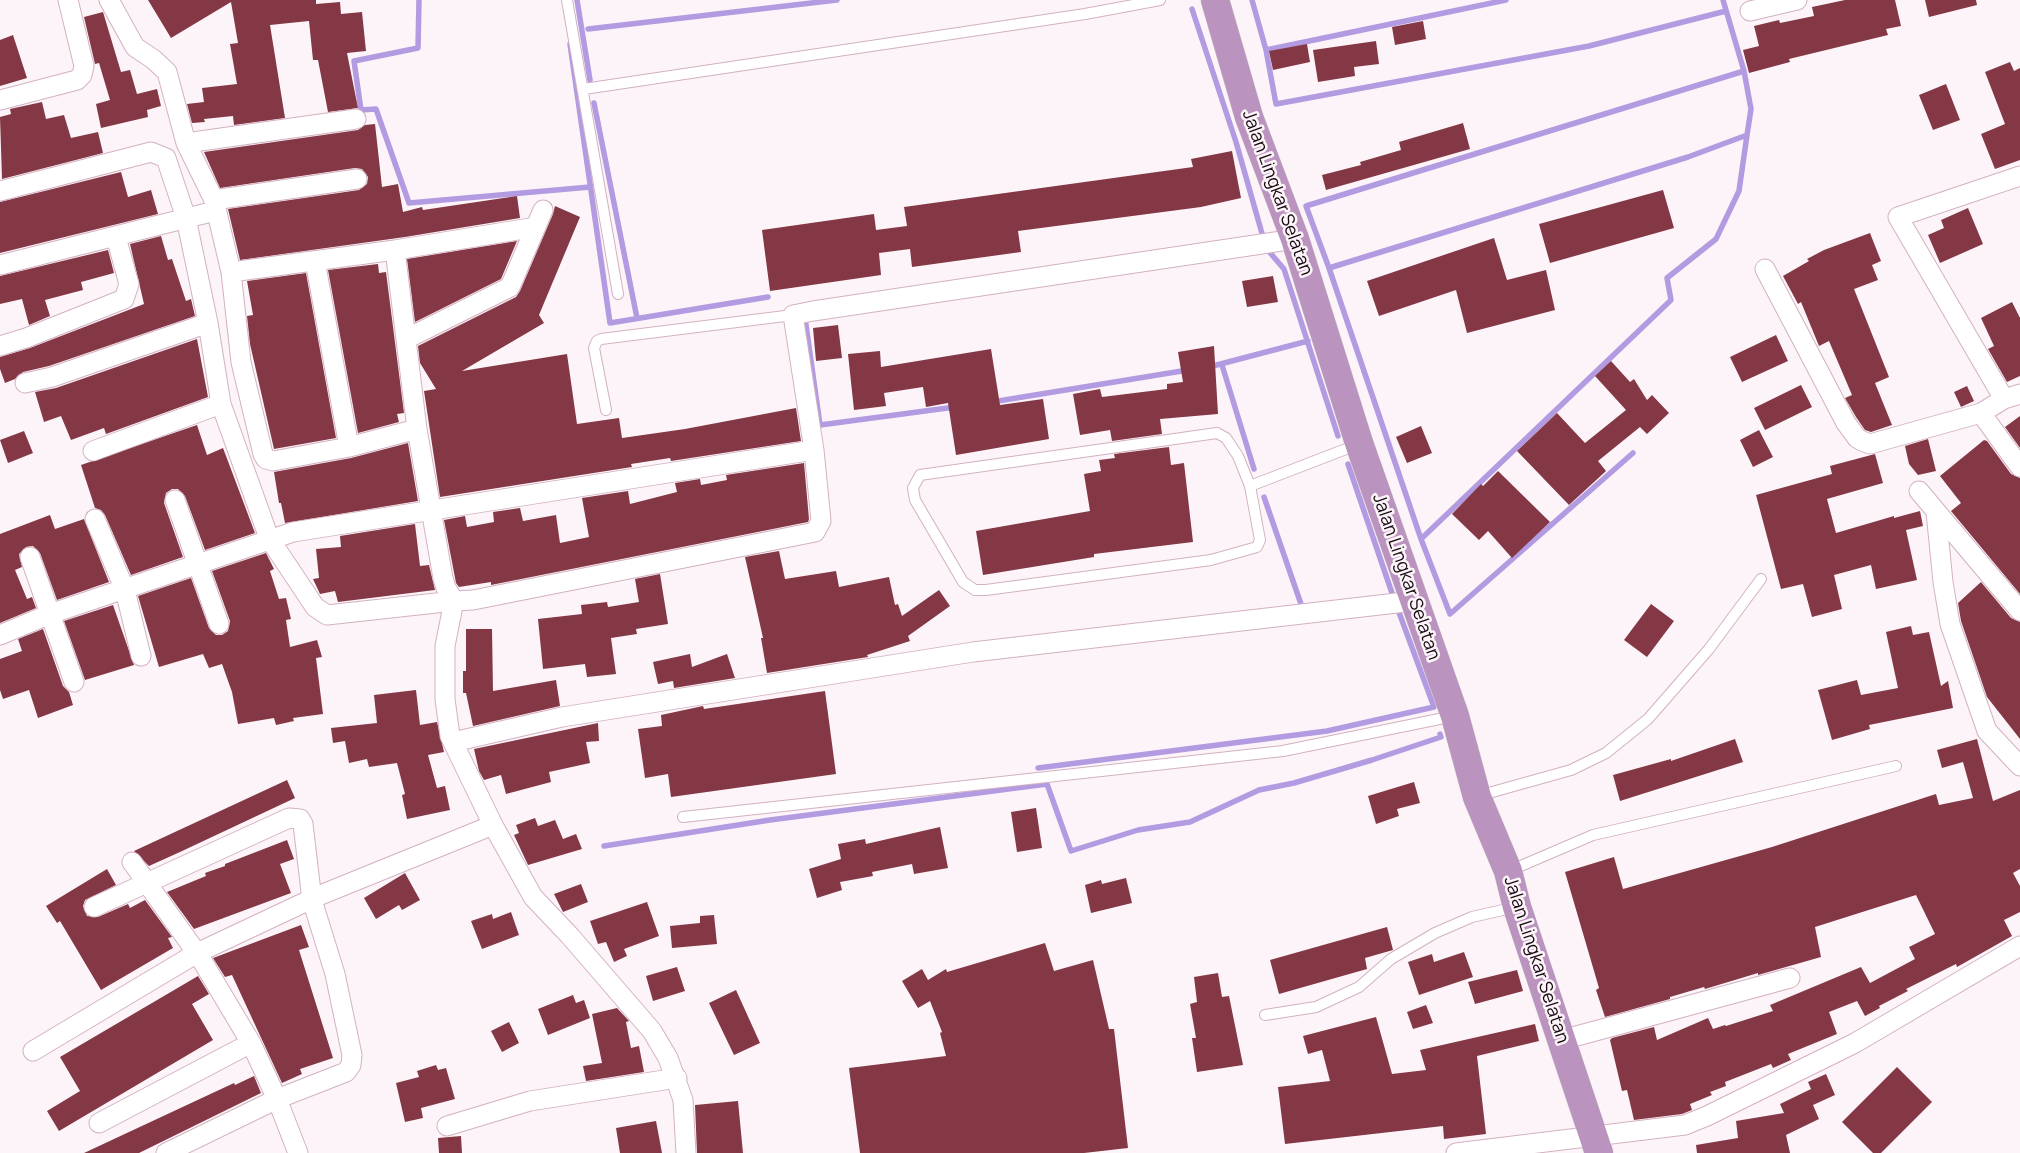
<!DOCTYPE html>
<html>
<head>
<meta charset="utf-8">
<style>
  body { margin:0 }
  canvas { display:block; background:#fcf4f8 }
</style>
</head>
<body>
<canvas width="2020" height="1153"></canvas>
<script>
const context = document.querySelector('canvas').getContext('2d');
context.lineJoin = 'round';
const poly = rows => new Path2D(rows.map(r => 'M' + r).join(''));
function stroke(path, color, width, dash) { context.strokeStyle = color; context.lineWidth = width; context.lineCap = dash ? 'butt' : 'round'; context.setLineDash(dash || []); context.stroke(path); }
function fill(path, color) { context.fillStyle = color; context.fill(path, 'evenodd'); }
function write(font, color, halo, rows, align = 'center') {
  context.font = font + ' Manrope,sans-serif'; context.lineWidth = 5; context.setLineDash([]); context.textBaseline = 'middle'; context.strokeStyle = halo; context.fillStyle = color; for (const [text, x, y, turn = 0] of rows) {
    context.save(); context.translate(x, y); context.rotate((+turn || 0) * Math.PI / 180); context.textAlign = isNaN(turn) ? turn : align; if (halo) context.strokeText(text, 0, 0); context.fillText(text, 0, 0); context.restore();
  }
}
stroke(poly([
  [419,0,418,48,354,61,361,110,376,109,409,203,590,187],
  [577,0,590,80],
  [1252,0,1266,50,1506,0],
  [1723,0,1744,71,1751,109,1747,135,1739,191,1716,239,1667,278,1671,300,1421,539,1329,268,1688,157,1747,135],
  [1192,9,1236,142,1263,237],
  [588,29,837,0],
  [570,44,610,323,768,297],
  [1266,50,1276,104,1589,46,1726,11],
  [594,103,637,318],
  [1266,248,1284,269,1338,436],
  [1329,268,1306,206,1744,71],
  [809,318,805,318,820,425,955,407],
  [1222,365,1254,469],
  [1209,367,1308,341],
  [992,402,1188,370],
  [1348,464,1393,596],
  [1264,497,1302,607],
  [1421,539,1450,614,1633,453],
  [1038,768,1327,731,1434,707,1397,607],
  [604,846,770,820,1047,784,1071,851,1138,830,1190,822,1259,790,1294,783,1372,760,1441,737,1440,734]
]), '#b39be2', 5.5);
fill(poly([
  [148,0,316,0,316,4,340,2,341,14,362,12,366,51,347,53,358,108,328,112,318,60,313,60,309,21,270,25,285,118,234,125,233,116,204,119,205,122,192,123,187,104,204,102,202,88,237,84,230,44,238,43,231,2,171,38],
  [1845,0,1895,0,1901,26,1886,29,1888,35,1789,59,1790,62,1749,73,1743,50,1759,46,1754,26,1779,20,1780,23,1814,16,1812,7],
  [1925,0,1976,0,1977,5,1929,17],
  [103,12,121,72,130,70,137,94,157,89,161,106,147,110,148,117,101,128,96,104,110,100,99,63,95,64,84,17],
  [1423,21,1426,39,1395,45,1392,27],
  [13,35,27,78,0,86,0,40],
  [1376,41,1379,64,1354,67,1355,76,1318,82,1313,50],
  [1307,44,1310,62,1273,70,1269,51],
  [2010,62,2014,71,2020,68,2020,160,1995,169,1981,134,2005,124,1985,72],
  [1946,84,1960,120,1933,130,1919,95],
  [42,102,46,119,64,115,71,138,98,132,103,153,2,179,0,117,11,114,10,109],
  [1463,123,1470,149,1326,190,1322,175,1361,165,1360,162,1401,150,1399,142],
  [375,124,382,187,398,184,403,212,422,207,423,210,517,196,520,218,405,237,240,260,228,209,359,190,367,184,368,177,362,169,355,168,220,188,204,152,358,130,365,125],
  [1232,151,1241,198,1201,207,1018,231,1021,252,912,267,910,249,879,253,881,275,770,291,762,230,874,214,876,230,907,226,904,207,1193,167,1191,159],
  [121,172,128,197,151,190,158,214,0,253,0,202],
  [1663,190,1674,228,1550,263,1539,224],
  [555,206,580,217,539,315,544,323,462,371,567,354,577,424,619,418,622,438,685,429,796,408,801,441,671,461,670,458,631,464,632,467,440,497,424,391,436,389,420,363,418,346,516,297,520,291,553,214],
  [1968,208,1983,244,1940,263,1928,235,1944,228,1941,220],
  [1870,233,1881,261,1872,265,1878,280,1854,289,1889,377,1875,383,1892,425,1871,432,1865,430,1856,417,1845,398,1852,395,1829,341,1819,346,1801,302,1798,304,1783,276,1809,261,1807,259,1824,250],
  [161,236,168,260,172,259,186,301,191,299,195,316,49,366,23,372,15,379,5,383,0,369,0,357,30,348,144,304,130,244],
  [1494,238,1507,280,1546,270,1555,310,1467,333,1456,290,1379,316,1367,281],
  [517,241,501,279,415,322,407,259],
  [108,250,114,273,81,282,83,290,45,300,50,316,29,325,22,299,0,304,0,276],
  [378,264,379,273,386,272,404,413,397,414,399,422,358,433,328,270],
  [306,273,336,438,274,449,250,344,247,316,253,315,247,281],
  [1273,276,1278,302,1247,307,1242,281],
  [2012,302,2020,318,2020,376,2007,382,1988,349,1994,346,1981,318],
  [838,325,842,358,816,361,813,328],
  [1776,335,1788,361,1742,382,1730,357],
  [197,339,208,397,106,434,104,428,71,440,61,416,44,422,35,392,56,388],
  [1214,346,1218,414,1160,419,1162,434,1112,441,1110,430,1080,435,1073,394,1100,389,1102,397,1167,389,1167,384,1183,382,1178,352],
  [991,349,1000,405,1043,399,1049,439,956,455,948,403,926,407,923,387,884,393,886,406,854,410,848,354,880,351,881,367],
  [1611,361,1630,382,1634,379,1647,400,1652,395,1669,413,1647,434,1640,427,1598,461,1606,471,1569,505,1517,451,1557,413,1585,443,1626,410,1595,376],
  [1801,385,1812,407,1765,430,1754,408],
  [1967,386,1974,401,1961,407,1954,392],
  [2020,416,2020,448,2005,427],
  [197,425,207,455,223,448,255,533,205,550,185,496,178,489,172,489,166,493,164,503,183,557,131,575,105,515,101,510,95,508,81,465],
  [1421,426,1432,453,1407,463,1396,437],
  [1759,430,1773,457,1753,467,1740,440],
  [24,431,33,453,8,463,0,440],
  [1928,439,1936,471,1918,475,1909,464,1905,446],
  [1984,440,1987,441,2011,474,2020,478,2020,594,1951,511,1961,503,1940,476],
  [408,443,418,501,285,523,281,503,279,503,274,472,351,458],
  [1169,447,1171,465,1184,463,1193,542,1094,554,1094,557,983,575,976,531,1090,511,1084,474,1101,471,1099,460,1115,458,1114,454],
  [1875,454,1883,483,1827,499,1836,533,1894,516,1894,518,1920,511,1923,526,1906,530,1917,580,1876,589,1871,565,1834,575,1842,609,1812,617,1803,584,1781,589,1756,495,1832,474,1830,466],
  [804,463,809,519,808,522,491,585,491,582,459,587,456,583,444,520,465,516,467,527,494,522,493,512,520,508,523,521,556,515,560,543,589,537,582,498,628,491,630,504,677,492,675,483,700,479,701,485,727,480,726,475],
  [1498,471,1550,522,1512,558,1488,531,1479,540,1452,514,1481,484,1483,486],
  [50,515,55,529,84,519,109,582,57,600,40,553,33,546,26,547,19,554,22,567,15,570,27,599,32,597,36,608,0,623,0,534],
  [415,524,420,566,429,565,435,590,338,602,335,591,320,594,313,579,319,578,316,549,341,547,340,536],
  [779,551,785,579,836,571,839,587,889,577,895,605,898,604,902,616,939,590,950,606,908,636,910,641,867,655,868,657,767,673,761,638,763,638,745,557],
  [266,553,274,569,270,571,279,599,286,598,291,619,286,620,290,647,317,640,322,657,316,658,323,714,293,718,294,721,276,725,274,718,238,724,232,692,222,664,209,668,203,654,159,667,138,596,191,578,209,628,216,635,222,635,228,631,230,621,212,571],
  [660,574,668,624,636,629,637,634,611,638,616,674,587,677,585,664,543,669,538,619,582,614,581,605,607,602,608,607,639,602,635,579],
  [1981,582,2011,618,2020,622,2020,739,1987,697,1961,621,1958,603],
  [1651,604,1674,621,1647,657,1624,640],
  [113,605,134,665,85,680,64,621],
  [1911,626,1913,635,1929,632,1941,686,1948,681,1953,708,1869,725,1870,729,1832,740,1818,690,1857,680,1861,695,1898,688,1886,632],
  [43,629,63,686,69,692,73,705,38,718,29,690,3,699,0,690,0,659,22,651,18,639],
  [466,629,492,629,493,691,556,680,560,706,473,726,466,693,463,693,463,671,466,671],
  [690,654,692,667,727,654,735,678,674,688,673,681,658,684,653,662],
  [416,690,420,725,437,722,444,752,428,755,437,788,445,786,450,810,407,819,402,795,405,794,397,763,369,767,367,759,349,763,345,741,333,743,331,728,377,723,374,695],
  [825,691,836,774,671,797,668,774,645,778,638,729,662,726,661,715,703,706,704,709],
  [598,723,599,741,586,742,590,763,549,772,551,782,506,794,501,775,484,780,479,771,474,749],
  [1735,739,1743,762,1620,801,1613,775,1671,759,1671,761],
  [1977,739,1993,801,2020,790,2020,869,2013,873,2020,886,2020,912,2004,920,2012,936,1957,967,1956,964,1906,989,1908,991,1879,1006,1880,1008,1865,1016,1857,1001,1829,1012,1837,1034,1788,1054,1791,1060,1773,1068,1771,1064,1725,1082,1726,1086,1710,1092,1712,1095,1690,1104,1692,1110,1682,1114,1634,1120,1627,1090,1622,1091,1610,1040,1612,1038,1654,1027,1657,1040,1708,1018,1713,1029,1725,1025,1726,1026,1773,1011,1770,1005,1861,967,1870,983,1915,959,1909,947,1935,934,1916,895,1815,927,1821,957,1758,975,1758,973,1705,989,1704,987,1670,997,1670,999,1605,1017,1596,990,1599,988,1565,872,1614,857,1623,889,1772,847,1936,794,1939,805,1973,798,1963,762,1942,768,1937,750],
  [287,780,295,798,180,852,149,866,134,851],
  [1414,782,1420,803,1397,809,1399,816,1376,824,1368,796],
  [1036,808,1042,848,1017,852,1011,812],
  [535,818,538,826,555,820,563,839,576,834,582,849,528,865,514,835,519,833,516,825],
  [940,827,948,868,914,874,912,864,872,872,873,876,840,882,842,890,817,898,809,869,841,859,838,844,865,839,866,844],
  [287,840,294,859,280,864,291,893,194,929,167,892,206,876,205,873,225,866,225,864],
  [107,869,116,885,85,900,83,906,87,916,98,917,128,904,130,908,145,900,172,937,168,938,173,948,101,990,60,921,57,923,46,906],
  [405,873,420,900,402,910,399,905,376,919,364,898],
  [1126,878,1132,903,1091,913,1085,885,1101,880,1102,884],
  [581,884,588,902,563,912,554,894],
  [647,902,659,936,624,949,627,956,614,962,606,942,598,944,590,921],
  [511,912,519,935,482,949,471,921,492,914,493,919],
  [714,915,717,944,672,948,670,926,700,923,700,916],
  [301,925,309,947,299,950,333,1058,300,1069,302,1074,282,1083,232,975,225,977,213,958],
  [1387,927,1393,950,1365,958,1367,969,1279,994,1270,960],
  [1045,943,1054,971,1093,960,1109,1029,1114,1029,1128,1148,1084,1153,860,1153,849,1068,946,1056,940,1033,942,1032,930,1001,918,1008,902,981,922,969,928,980,946,969,947,972],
  [1464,952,1473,977,1419,995,1408,962,1432,954,1434,962],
  [677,967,685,991,653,1001,646,976],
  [1517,970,1523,991,1475,1004,1468,982],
  [1218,973,1222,997,1229,996,1243,1065,1197,1072,1192,1038,1196,1038,1190,1004,1197,1002,1194,977],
  [198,976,209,994,192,1004,213,1040,59,1131,47,1111,80,1091,60,1057],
  [736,990,760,1043,734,1055,709,1003],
  [573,995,576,1003,584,1000,590,1018,548,1035,538,1009],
  [1426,1005,1433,1023,1413,1029,1407,1012],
  [617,1008,629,1021,626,1022,631,1048,639,1046,644,1072,586,1081,583,1066,602,1063,592,1014],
  [1376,1017,1392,1074,1426,1070,1420,1050,1535,1024,1539,1041,1477,1056,1486,1134,1444,1139,1443,1126,1285,1144,1278,1087,1330,1081,1322,1050,1308,1054,1303,1036],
  [509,1022,519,1043,502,1052,491,1031],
  [436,1065,438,1070,446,1068,455,1099,421,1108,423,1118,405,1122,396,1083,419,1077,417,1071],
  [1897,1067,1932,1102,1881,1153,1873,1153,1842,1122],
  [1826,1074,1835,1095,1813,1105,1819,1119,1786,1135,1790,1153,1697,1153,1696,1145,1738,1138,1736,1121,1784,1113,1780,1104,1811,1089,1808,1082],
  [254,1076,261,1093,139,1153,84,1153,234,1083,235,1085],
  [738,1101,743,1153,697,1153,695,1105],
  [656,1121,662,1153,620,1153,616,1128],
  [461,1136,462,1153,439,1153,438,1138]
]), '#843846');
const service = poly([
  [567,0,618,294],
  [584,89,1085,14,1160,0],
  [606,410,594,348,597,341,601,339,793,315],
  [1217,433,1226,438,1238,456,1250,486,1260,540,1257,547,1211,560,986,590,975,590,963,582,915,500,913,488,920,475,1217,433],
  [1250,486,1359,444],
  [1478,796,1571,770,1606,753,1648,719,1709,649,1761,579],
  [683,817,1283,751,1454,716],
  [1509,871,1593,835,1896,766],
  [1265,1015,1316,1007,1359,987,1391,959,1435,933,1472,917,1516,907]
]);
const minor = poly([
  [109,0,135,47,153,59,167,72,186,143,214,200,231,272,395,250,536,227],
  [1750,11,1797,0],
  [0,100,77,80,82,75,84,66,68,0],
  [186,143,356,119],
  [0,191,151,152,166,158,186,218,208,323,221,404,269,538,315,607,327,615,454,601,445,646,445,699,450,736,493,825,533,897,570,936,652,1031,668,1058,683,1100,686,1153],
  [214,200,357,179],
  [395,250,417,429,443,578,446,588,454,601,473,600,815,532,821,521,814,450,793,315,813,311,1295,239],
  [315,261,349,447],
  [0,265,215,211],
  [1765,269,1846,423,1857,438,1862,441,1870,444,1981,413,2004,399,2020,394],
  [231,272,241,362,263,454,266,459,273,461,349,447,417,429],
  [406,339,510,287,543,210],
  [0,346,26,338,124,299,129,284,116,237],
  [25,383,52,377,208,323],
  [2004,399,1898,217,2020,176],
  [1981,413,2020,467],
  [93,451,221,404],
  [1919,491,2020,611],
  [175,500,219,624],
  [1936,512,1943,582,1950,624,1987,731,2020,766],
  [95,519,125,590,141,656],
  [30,557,74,682],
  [0,635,50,614,293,532,814,450],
  [453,742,562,717,973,652,1414,601],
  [132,862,201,959,251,1043,277,1099,298,1153],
  [94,907,289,818,300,819,303,824,312,900,335,974,352,1055,351,1065,346,1072,277,1099,166,1153],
  [1562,1040,1790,978],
  [33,1051,197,953,318,896,493,825],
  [99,1123,251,1043],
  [447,1126,530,1101,677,1078],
  [1456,1153,1685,1125,1707,1116,1855,1043,2020,946]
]);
const trunk = poly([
  [1215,0,1249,117,1295,239,1359,443,1455,716,1477,797,1508,871,1517,907,1599,1153]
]);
stroke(service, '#d3b1c2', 12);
stroke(minor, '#d3b1c2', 21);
stroke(trunk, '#d5d3d4', 29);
stroke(service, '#fff', 10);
stroke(minor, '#fff', 19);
stroke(trunk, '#ba93be', 28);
write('18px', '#14090f', '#fcf4f8', [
  ["Jalan Lingkar Selatan",1277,193,70],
  ["Jalan Lingkar Selatan",1406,577,71],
  ["Jalan Lingkar Selatan",1536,960,72]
]);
</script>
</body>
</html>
